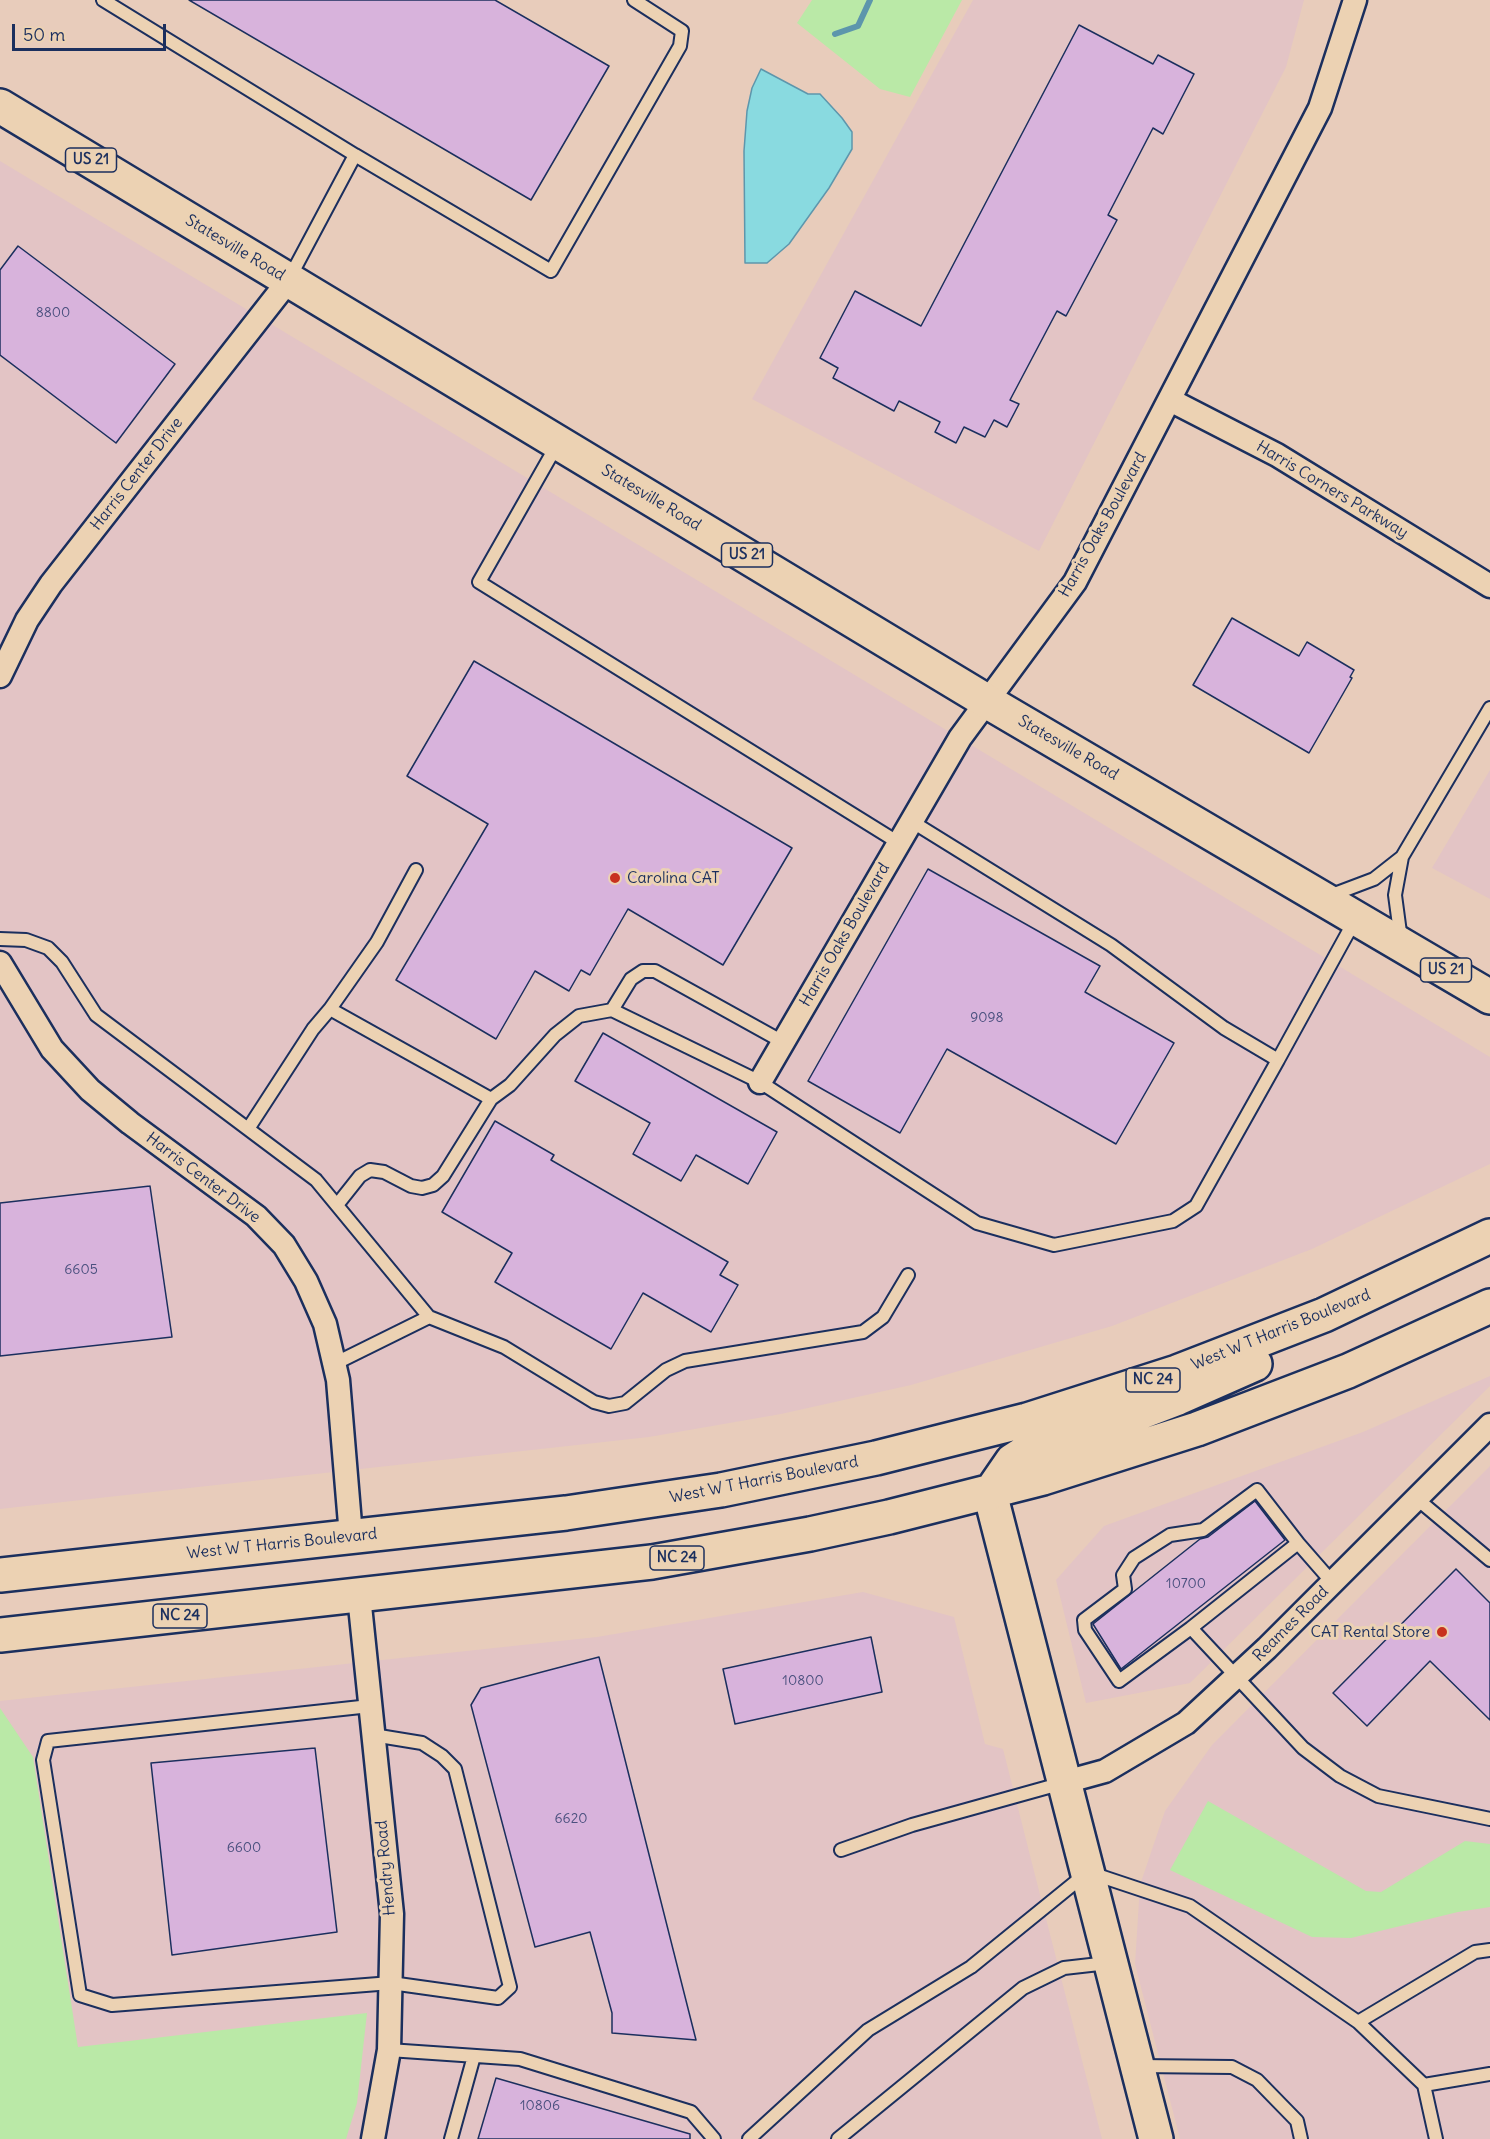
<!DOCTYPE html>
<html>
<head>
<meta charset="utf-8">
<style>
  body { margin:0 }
  #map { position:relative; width:1490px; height:2139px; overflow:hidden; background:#e8ccbb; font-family:Delius,sans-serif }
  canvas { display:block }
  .scale { position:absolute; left:12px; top:24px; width:154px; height:27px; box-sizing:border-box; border:3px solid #1b2f5e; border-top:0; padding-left:8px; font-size:18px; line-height:21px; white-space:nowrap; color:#1b2f5e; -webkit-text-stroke:4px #ecd2b3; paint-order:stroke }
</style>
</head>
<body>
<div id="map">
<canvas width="1490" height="2139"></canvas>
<div class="scale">50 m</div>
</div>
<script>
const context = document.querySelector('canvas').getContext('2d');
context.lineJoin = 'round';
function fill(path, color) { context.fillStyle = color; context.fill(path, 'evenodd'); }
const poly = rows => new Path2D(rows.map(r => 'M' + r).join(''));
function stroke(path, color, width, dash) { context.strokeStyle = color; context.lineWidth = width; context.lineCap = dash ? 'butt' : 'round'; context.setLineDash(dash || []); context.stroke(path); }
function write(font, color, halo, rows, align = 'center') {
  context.font = font + ' Delius,sans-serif'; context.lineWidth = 6; context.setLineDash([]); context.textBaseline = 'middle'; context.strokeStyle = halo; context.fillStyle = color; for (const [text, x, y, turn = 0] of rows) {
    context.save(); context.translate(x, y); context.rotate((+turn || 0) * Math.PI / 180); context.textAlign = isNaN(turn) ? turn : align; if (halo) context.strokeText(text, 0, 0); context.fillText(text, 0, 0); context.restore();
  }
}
fill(poly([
  [973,0,1304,0,1286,67,1039,551,752,399],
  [0,161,1490,1057,1490,1164,1312,1249,1112,1326,911,1385,781,1414,649,1437,0,1509],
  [1490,770,1490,899,1432,868],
  [1490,1376,1490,1386,1190,1683,1086,1703,1056,1580,1104,1526,1363,1432],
  [1490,1466,1490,2139,1180,2139,1135,1964,1140,1885,1165,1811,1212,1745],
  [863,1592,954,1617,985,1744,1003,1749,1102,2139,0,2139,0,1701,597,1637]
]), '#e3c4c5');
fill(poly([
  [812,0,962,0,910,97,880,89,797,23],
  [0,1708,33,1757,78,2047,367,2013,357,2103,346,2139,0,2139],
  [1208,1801,1366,1891,1381,1892,1465,1841,1490,1844,1490,1907,1458,1912,1351,1938,1312,1937,1170,1870]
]), '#bae9a7');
const water = poly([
  [761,69,808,94,820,94,842,118,852,132,852,149,829,188,789,244,767,263,745,263,744,151,747,111,752,88,761,69]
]);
fill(water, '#89dae0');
stroke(water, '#5d96ac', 1.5);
stroke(poly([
  [835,34,858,26,870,0]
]), '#5d96ac', 6);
const building = poly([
  [189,0,495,0,609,66,531,200,189,0],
  [1079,25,1153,64,1158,55,1194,74,1163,134,1153,128,1108,215,1117,220,1066,316,1057,311,1010,400,1019,404,1007,427,994,420,985,437,964,427,956,443,935,432,940,422,899,401,894,411,833,378,838,368,820,358,855,291,921,326,1079,25],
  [18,246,175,364,116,443,0,355,0,270,18,246],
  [1232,618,1299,656,1307,642,1354,670,1350,677,1352,678,1309,753,1193,685,1232,618],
  [474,661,792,848,723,965,628,909,590,975,581,970,569,991,535,971,496,1039,396,980,488,824,407,776,474,661],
  [928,869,1100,966,1085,992,1174,1043,1116,1144,947,1049,900,1133,808,1081,928,869],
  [603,1033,777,1132,748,1184,696,1155,681,1181,633,1154,650,1123,575,1081,603,1033],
  [495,1121,554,1155,551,1160,728,1262,720,1275,738,1285,711,1332,643,1293,611,1349,495,1282,512,1253,442,1212,495,1121],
  [150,1186,172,1337,0,1356,0,1203,150,1186],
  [1255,1501,1285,1540,1121,1669,1093,1624,1200,1539,1208,1537,1255,1501],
  [1456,1569,1490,1603,1490,1720,1430,1661,1367,1726,1333,1693,1456,1569],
  [871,1637,882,1692,735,1724,723,1669,871,1637],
  [599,1657,696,2040,612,2033,612,2013,590,1932,535,1947,471,1705,481,1688,599,1657],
  [315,1748,337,1932,172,1955,151,1763,315,1748],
  [496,2078,690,2134,690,2139,478,2139,496,2078]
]);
fill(building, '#d8b3dc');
stroke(building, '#1b2f5e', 1.5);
const lane = poly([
  [103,0,355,155,289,279],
  [355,155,551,271,680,46,682,31,634,0],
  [558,443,479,582,899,843],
  [911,821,1111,945,1224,1028,1278,1060,1356,918],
  [416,870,377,942,330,1009,491,1099,510,1085,555,1035,579,1016,612,1010,760,1082,977,1223,1054,1245,1173,1221,1196,1206,1278,1060],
  [1329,896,1374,879,1402,857],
  [0,939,26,940,48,948,62,962,96,1015,316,1180,429,1317,334,1364],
  [1401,940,1395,895,1402,857,1490,708],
  [612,1010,631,979,643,971,655,971,783,1042],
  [248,1129,313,1029,330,1009],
  [337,1205,360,1176,370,1170,384,1172,411,1186,422,1188,433,1185,443,1176,491,1099],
  [429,1317,504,1347,594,1402,609,1406,625,1403,666,1370,685,1361,863,1332,883,1317,908,1275],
  [1416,1498,1490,1560],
  [1298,1543,1332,1582],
  [1191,1628,1298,1543,1257,1490,1203,1530,1170,1535,1134,1558,1123,1575,1125,1589,1084,1620,1085,1630,1119,1681,1191,1628,1303,1748,1340,1776,1378,1796,1490,1819],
  [370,1706,48,1741,43,1760,80,1995,112,2005,391,1983,498,1998,510,1987,455,1769,442,1756,422,1743,373,1735],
  [841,1850,912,1825,1063,1783],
  [1358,2022,1475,1952,1490,1950],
  [389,2050,520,2059,691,2112,714,2139],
  [1139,2066,1232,2067,1257,2080,1297,2121,1301,2139],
  [1424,2085,1490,2074],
  [451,2139,474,2056],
  [749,2139,868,2030,971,1967,1088,1872,1190,1906,1358,2022,1424,2085,1436,2139],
  [838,2139,1023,1988,1064,1968,1108,1963]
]);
const street = poly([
  [1170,400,1277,455,1490,586],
  [0,676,27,620,51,584,289,280],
  [0,963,52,1049,90,1090,130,1123,256,1216,284,1245,306,1281,325,1324,338,1380,351,1536],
  [760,1082,960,738,1075,582,1320,108,1355,0],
  [359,1596,392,1914,389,2050,373,2139],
  [1065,1782,1105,1771,1186,1723,1267,1648,1490,1425]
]);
const secondary = poly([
  [990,1493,1156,2139]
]);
const primary = poly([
  [0,106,988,702,1490,997],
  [990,1493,1012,1461,1034,1447,1110,1424,1178,1398,1255,1364],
  [0,1575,566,1513,721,1490,876,1458,1027,1420,1177,1372,1324,1315,1490,1236],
  [0,1635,652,1562,810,1534,889,1517,1043,1478,1197,1429,1348,1371,1490,1306]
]);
stroke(lane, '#1b2f5e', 16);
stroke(street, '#1b2f5e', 27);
stroke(secondary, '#1b2f5e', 38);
stroke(primary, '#1b2f5e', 38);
stroke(lane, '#ecd2b3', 12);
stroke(street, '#ecd2b3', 22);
stroke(secondary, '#ecd2b3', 33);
stroke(primary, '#ecd2b3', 33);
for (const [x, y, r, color] of [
  [615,878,6,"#c8321e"],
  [1442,1632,6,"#c8321e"]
]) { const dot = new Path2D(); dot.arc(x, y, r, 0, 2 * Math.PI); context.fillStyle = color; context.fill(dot); stroke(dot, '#ecd2b3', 2); }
write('14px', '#4a507e', null, [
  ["8800",53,313],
  ["9098",987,1018],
  ["6605",81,1270],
  ["10700",1186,1584],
  ["10800",803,1681],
  ["6620",571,1819],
  ["6600",244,1848],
  ["10806",540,2106]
]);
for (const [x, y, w] of [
  [91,160,51],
  [747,555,51],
  [1446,970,51],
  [1153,1380,54],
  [677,1558,54],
  [180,1616,54]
]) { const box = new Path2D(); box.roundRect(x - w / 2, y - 12, w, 24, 4.5); context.fillStyle = '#ecd2b3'; context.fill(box); stroke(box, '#1b2f5e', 1.5); }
write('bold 15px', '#1b2f5e', null, [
  ["US 21",91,160],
  ["US 21",747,555],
  ["US 21",1446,970],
  ["NC 24",1153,1380],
  ["NC 24",677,1558],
  ["NC 24",180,1616]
]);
write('16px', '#1b2f5e', '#ecd2b3', [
  ["Statesville Road",235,248,31],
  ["Harris Center Drive",137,474,-52],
  ["Harris Corners Parkway",1332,490,31],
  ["Statesville Road",651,498,31],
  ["Harris Oaks Boulevard",1103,525,-61],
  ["Statesville Road",1068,748,30],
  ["Harris Oaks Boulevard",845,935,-60],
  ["Harris Center Drive",203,1178,37],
  ["West W T Harris Boulevard",1281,1330,-22],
  ["West W T Harris Boulevard",764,1480,-11],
  ["West W T Harris Boulevard",282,1544,-6],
  ["Reames Road",1291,1624,-45],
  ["Hendry Road",386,1868,-95]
]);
write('16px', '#1b2f5e', '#ecd2b3', [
  ["Carolina CAT",627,878],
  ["CAT Rental Store",1430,1632,"right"]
], 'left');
</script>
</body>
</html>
